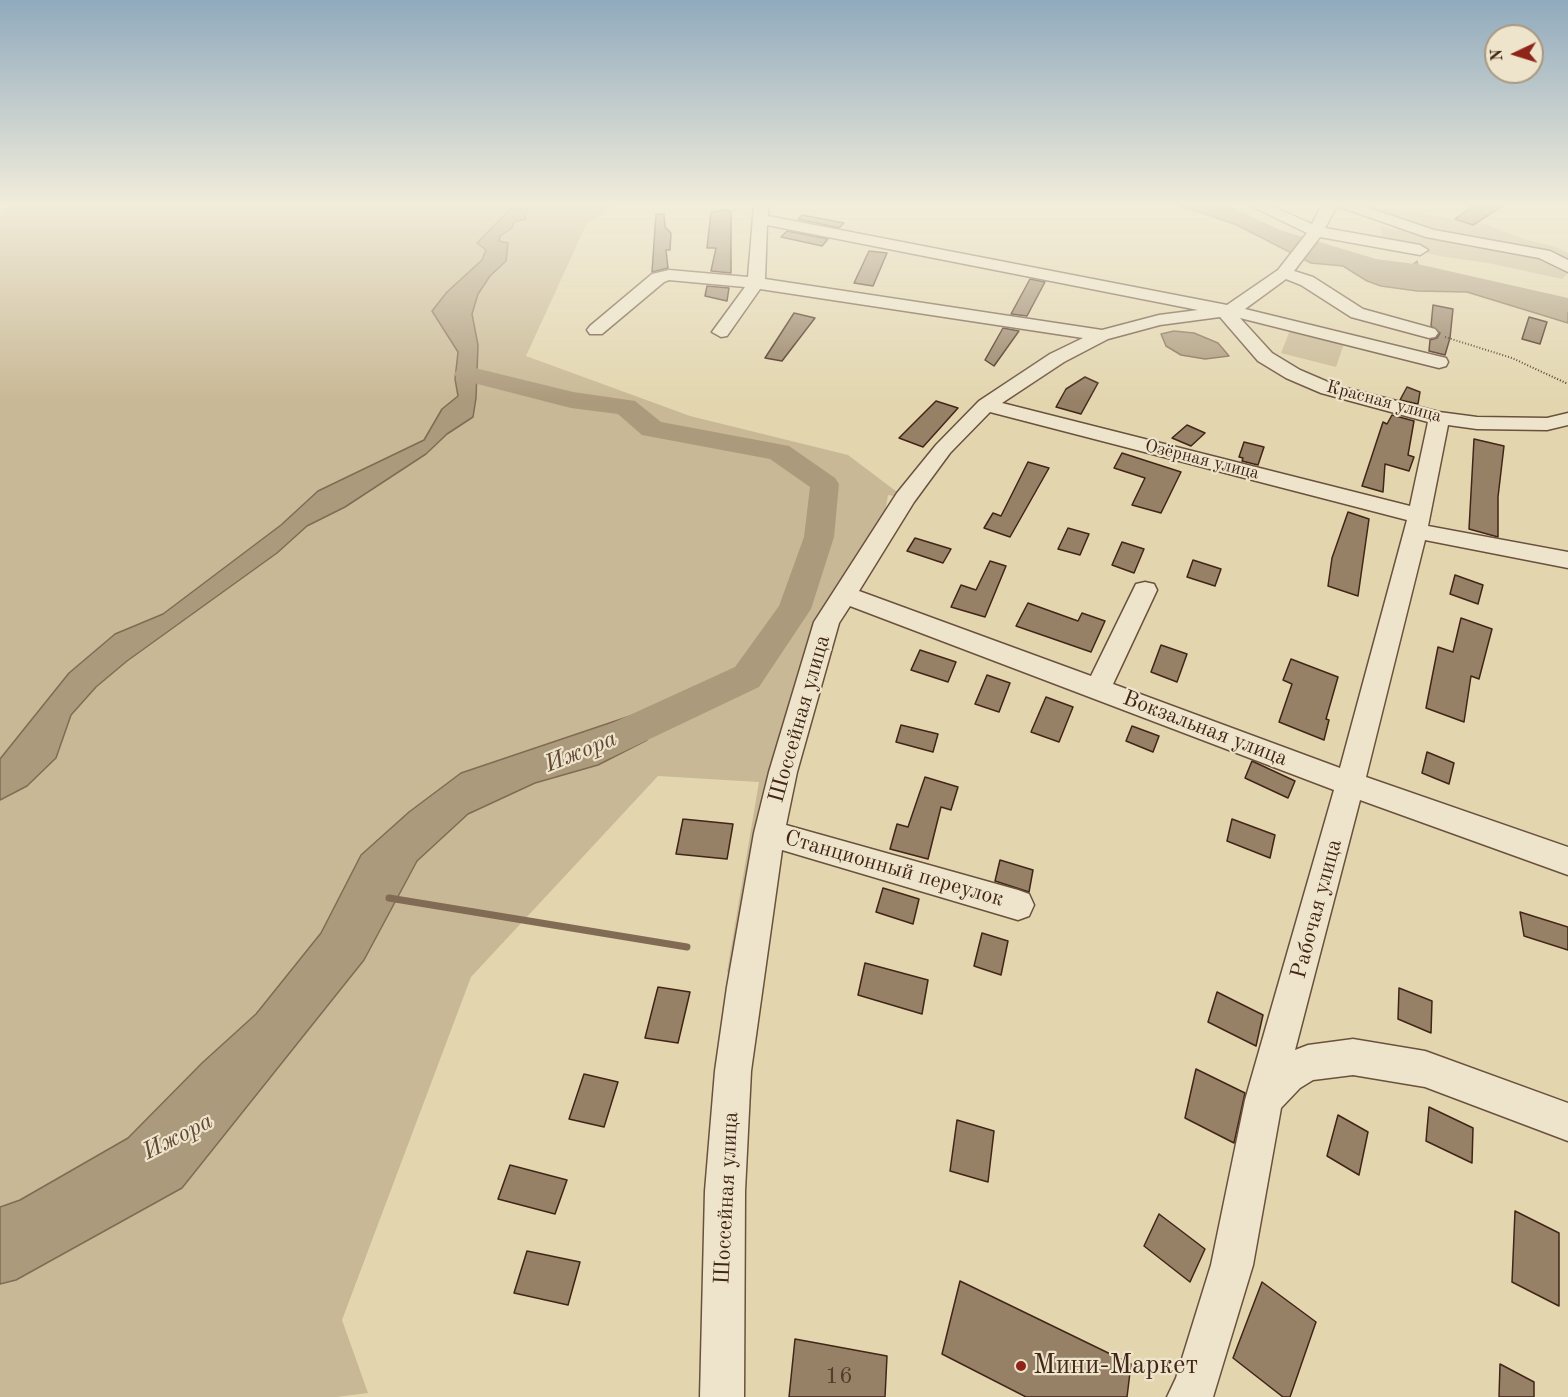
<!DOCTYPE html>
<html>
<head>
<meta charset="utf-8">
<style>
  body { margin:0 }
  #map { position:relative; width:1568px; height:1397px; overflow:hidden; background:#e3d6af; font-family:"Old Standard TT",serif }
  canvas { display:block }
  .north { position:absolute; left:1484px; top:24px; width:60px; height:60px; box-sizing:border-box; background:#ede4cb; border:2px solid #a99883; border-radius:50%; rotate:266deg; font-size:16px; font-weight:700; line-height:24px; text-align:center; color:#422518 }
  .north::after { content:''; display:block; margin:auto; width:21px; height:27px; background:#8f2418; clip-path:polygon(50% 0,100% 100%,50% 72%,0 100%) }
</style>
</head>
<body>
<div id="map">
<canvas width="1568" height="1397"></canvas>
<div class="north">N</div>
</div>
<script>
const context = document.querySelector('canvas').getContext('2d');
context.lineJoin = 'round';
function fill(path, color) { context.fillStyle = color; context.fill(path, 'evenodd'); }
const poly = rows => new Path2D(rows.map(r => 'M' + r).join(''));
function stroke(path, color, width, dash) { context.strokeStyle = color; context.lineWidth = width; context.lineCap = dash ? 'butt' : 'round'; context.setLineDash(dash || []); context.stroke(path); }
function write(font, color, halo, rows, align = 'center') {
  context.font = font + ' "Old Standard TT",serif'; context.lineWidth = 4.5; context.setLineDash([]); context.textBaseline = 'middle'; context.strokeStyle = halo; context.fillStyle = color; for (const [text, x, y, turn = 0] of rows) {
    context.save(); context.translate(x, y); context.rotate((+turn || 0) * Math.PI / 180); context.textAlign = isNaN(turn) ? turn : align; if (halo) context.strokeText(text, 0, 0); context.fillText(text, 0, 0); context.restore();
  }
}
fill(poly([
  [8,205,514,205,477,242,486,250,482,260,447,292,432,310,458,352,455,379,458,396,442,409,424,441,318,491,281,525,163,614,115,634,69,673,0,759,0,214],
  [531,205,619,205,587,223,526,356,690,416,848,455,905,498,888,495,885,512,832,597,734,977,727,972,759,782,658,776,471,977,342,1320,368,1393,336,1397,0,1397,0,1284,16,1280,364,960,417,861,467,814,535,783,598,765,647,740,639,713,361,855,321,933,256,1014,202,1063,128,1138,20,1200,0,1207,0,800,27,786,56,758,71,715,96,687,127,661,277,553,307,526,345,507,426,455,447,434,472,417,476,398,478,345,472,314,478,295,490,276,506,261,499,241,500,236,512,228],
  [1384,207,1485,224,1524,239,1553,246,1568,253,1568,273,1562,279,1488,263,1439,256,1381,241,1381,226,1397,231,1401,228,1381,219],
  [1290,330,1344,344,1336,367,1281,353]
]), '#c8b895');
const water = poly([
  [514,205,531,205,525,214,526,219,514,222,512,228,500,236,499,241,508,243,506,261,490,276,478,294,472,314,478,345,476,398,473,417,447,434,426,454,345,507,307,526,277,553,127,661,96,687,71,715,56,758,27,786,0,800,0,759,69,673,115,634,163,614,281,525,318,491,424,440,442,409,458,396,455,379,458,352,432,311,447,292,482,260,486,250,477,243,514,205],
  [1178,205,1209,205,1329,257,1386,265,1411,266,1417,261,1419,271,1423,275,1466,282,1492,291,1568,303,1568,323,1467,292,1417,291,1381,286,1367,281,1343,266,1311,263,1237,225,1178,205],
  [1174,331,1194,333,1218,343,1229,356,1205,359,1181,355,1166,346,1161,334,1174,331],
  [639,713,647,740,598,765,535,783,468,814,417,861,364,960,182,1188,16,1280,0,1284,0,1207,20,1200,128,1138,202,1063,256,1014,321,933,361,855,409,812,461,773,639,713]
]);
fill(water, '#ac9a7c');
stroke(water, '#826b54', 1.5);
stroke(poly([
  [389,898,687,947]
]), '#826b54', 7);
fill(poly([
  [1200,205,1227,205,1280,230,1376,259,1422,265,1568,298,1568,312,1422,279,1365,270,1266,238,1203,209,1200,205],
  [467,366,573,392,635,401,661,422,789,446,835,478,839,484,834,537,811,609,759,687,612,757,599,761,586,757,580,746,586,735,735,667,779,606,804,537,810,487,770,459,642,435,618,414,571,408,458,379,454,374,458,369,467,366]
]), '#ac9a7c');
const building = poly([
  [1474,205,1504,205,1473,225,1455,219,1474,205],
  [724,210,731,211,731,273,711,271,716,248,707,248,711,212,724,210],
  [656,214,664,214,665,227,671,233,670,250,666,250,668,268,652,272,656,214],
  [802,215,844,223,839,228,798,219,802,215],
  [787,231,828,239,822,246,781,237,787,231],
  [869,251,887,253,873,286,854,283,869,251],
  [1030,279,1045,282,1027,316,1011,314,1030,279],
  [707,286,729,288,727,301,705,296,707,286],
  [1433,305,1453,309,1450,338,1445,355,1429,351,1430,340,1437,338,1440,333,1431,326,1433,305],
  [794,313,815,318,782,361,765,358,794,313],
  [1529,317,1547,322,1540,344,1522,339,1529,317],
  [1003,328,1019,331,994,366,985,360,1003,328],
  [1085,377,1098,383,1081,414,1056,407,1066,389,1085,377],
  [1407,387,1420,392,1418,404,1400,400,1407,387],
  [936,401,958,408,923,447,899,438,936,401],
  [1392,415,1414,421,1408,455,1414,457,1409,471,1385,464,1383,492,1362,486,1383,422,1387,424,1392,415],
  [1187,425,1205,433,1191,446,1172,438,1187,425],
  [1474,439,1504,446,1498,497,1498,537,1469,529,1474,439],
  [1244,442,1264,447,1258,465,1242,461,1243,458,1239,457,1244,442],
  [1122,453,1181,472,1161,513,1132,505,1145,478,1114,468,1122,453],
  [1028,462,1049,468,1010,537,984,528,993,513,1001,516,1028,462],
  [1348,512,1369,519,1358,596,1328,586,1332,558,1348,512],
  [1068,528,1089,534,1080,555,1058,549,1068,528],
  [915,538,951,549,943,563,907,551,915,538],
  [1122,542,1144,549,1134,573,1112,565,1122,542],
  [1193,560,1221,569,1215,586,1187,577,1193,560],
  [990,561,1006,566,985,617,951,607,961,585,976,590,990,561],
  [1455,575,1483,585,1478,604,1450,594,1455,575],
  [1028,603,1078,621,1082,613,1105,621,1091,652,1016,626,1028,603],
  [1461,618,1492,629,1479,679,1471,676,1464,722,1426,708,1438,647,1453,652,1461,618],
  [1161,645,1187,654,1177,682,1151,672,1161,645],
  [920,650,956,662,948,682,911,670,920,650],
  [1291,659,1338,677,1326,719,1329,720,1324,740,1279,722,1292,684,1283,680,1291,659],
  [987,675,1010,683,999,712,975,704,987,675],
  [1046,697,1073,707,1059,742,1031,732,1046,697],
  [901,725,938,734,933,752,896,742,901,725],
  [1132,726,1159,736,1153,752,1126,741,1132,726],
  [1427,752,1454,763,1449,784,1422,773,1427,752],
  [1252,761,1295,781,1288,798,1245,778,1252,761],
  [925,777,958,787,951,810,941,807,928,859,890,849,897,824,908,827,925,777],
  [683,819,733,824,727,859,676,854,683,819],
  [1232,819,1275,835,1270,858,1227,841,1232,819],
  [1000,860,1033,870,1029,892,995,881,1000,860],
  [883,888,919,899,913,924,876,912,883,888],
  [1520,912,1568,927,1568,950,1524,936,1520,912],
  [982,933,1008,941,1001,975,974,966,982,933],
  [865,963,928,980,922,1014,858,995,865,963],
  [658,987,690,992,678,1043,645,1038,658,987],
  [1399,988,1432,1001,1431,1033,1398,1019,1399,988],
  [1217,992,1263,1015,1256,1046,1208,1022,1217,992],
  [1196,1069,1245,1093,1234,1143,1185,1118,1196,1069],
  [584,1074,618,1082,604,1127,569,1119,584,1074],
  [1429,1107,1473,1128,1472,1163,1426,1141,1429,1107],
  [1338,1115,1368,1132,1359,1175,1327,1156,1338,1115],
  [957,1120,994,1131,988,1182,950,1171,957,1120],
  [510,1165,567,1180,555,1214,498,1199,510,1165],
  [1515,1211,1559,1233,1559,1306,1512,1282,1515,1211],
  [1159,1214,1205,1249,1190,1282,1144,1246,1159,1214],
  [527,1251,580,1262,568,1305,514,1293,527,1251],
  [960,1281,1131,1364,1127,1397,1026,1397,942,1354,960,1281],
  [1262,1282,1316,1322,1290,1397,1283,1397,1233,1358,1262,1282],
  [795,1339,887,1356,885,1397,789,1397,795,1339],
  [1500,1364,1534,1382,1534,1397,1499,1397,1500,1364]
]);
fill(building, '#968167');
stroke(building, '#422518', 1.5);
const minor = poly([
  [754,205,768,205,768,216,1227,305,1278,270,1307,233,1249,205,1269,205,1312,224,1322,205,1360,205,1434,230,1550,251,1568,260,1568,272,1539,258,1426,237,1337,206,1325,228,1420,245,1428,250,1420,255,1320,237,1294,271,1313,277,1363,309,1435,329,1438,333,1435,337,1429,338,1351,317,1301,285,1286,279,1245,309,1446,358,1448,362,1446,366,1439,368,1240,318,1272,353,1300,370,1335,385,1439,412,1477,417,1547,418,1568,413,1568,425,1547,430,1477,429,1448,425,1428,526,1568,552,1568,568,1425,540,1366,777,1568,847,1568,875,1360,800,1295,1050,1308,1045,1353,1039,1425,1051,1568,1103,1568,1141,1425,1087,1353,1075,1313,1080,1300,1088,1281,1108,1253,1265,1213,1397,1167,1397,1176,1378,1211,1265,1245,1100,1334,790,850,606,839,623,797,772,786,825,1018,890,1029,894,1034,905,1029,916,1018,920,782,850,751,1071,745,1191,744,1397,700,1397,705,1191,715,1071,727,987,754,833,769,772,814,622,897,493,936,445,979,401,1050,354,1083,338,760,289,727,336,721,337,712,332,745,287,669,280,664,282,602,334,590,334,587,330,590,326,652,274,669,270,748,277,754,205],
  [767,225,1198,310,1159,315,1102,330,765,279,767,225],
  [1220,317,1258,361,1286,378,1321,393,1428,422,1410,506,1002,403,1064,362,1108,339,1160,325,1220,317],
  [990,412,1407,520,1340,768,1113,684,1157,590,1154,584,1145,582,1136,584,1091,676,859,591,914,502,950,453,990,412]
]);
stroke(minor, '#6a513e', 3);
stroke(poly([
  [1445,337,1512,358,1568,384]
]), '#422518', 2, [1, 2]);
fill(minor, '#ede4cb');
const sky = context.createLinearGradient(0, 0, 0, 401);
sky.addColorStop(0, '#90aabd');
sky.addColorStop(0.51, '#f2eddb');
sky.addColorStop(1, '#f2eddb00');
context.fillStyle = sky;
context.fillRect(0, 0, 1568, 401);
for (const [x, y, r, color] of [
  [1021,1366,6,"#8f2418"]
]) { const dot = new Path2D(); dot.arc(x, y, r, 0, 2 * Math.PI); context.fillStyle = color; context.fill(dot); stroke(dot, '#ede4cb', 2); }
write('18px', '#422518', '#ede4cb', [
  ["Красная улица",1384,402,15],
  ["Озёрная улица",1202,460,14]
]);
write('22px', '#422518', '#ede4cb', [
  ["Шоссейная улица",800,719,-74],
  ["Вокзальная улица",1205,729,21],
  ["Станционный переулок",894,869,16],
  ["Рабочая улица",1317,909,-75],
  ["Шоссейная улица",727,1198,-87]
]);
write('italic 24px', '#624836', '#ede4cb', [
  ["Ижора",581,752,-22],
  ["Ижора",178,1137,-27]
]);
write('24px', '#573c2c', null, [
  ["16",839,1377]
]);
write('27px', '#422518', '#ede4cb', [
  ["Мини-Маркет",1033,1366]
], 'left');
</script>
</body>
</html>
